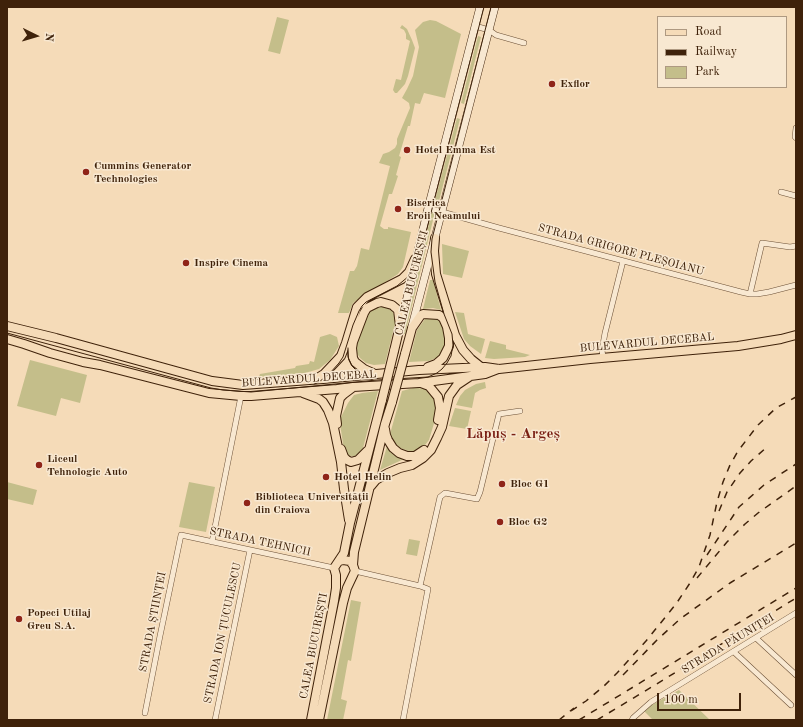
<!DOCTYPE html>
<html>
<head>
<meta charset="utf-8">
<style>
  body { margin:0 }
  #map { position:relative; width:803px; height:727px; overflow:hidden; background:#f5dbb8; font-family:"Old Standard TT",serif }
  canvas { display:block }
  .frame { position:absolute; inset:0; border:8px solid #3f220a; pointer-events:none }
  .legend { position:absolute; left:657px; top:16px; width:130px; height:72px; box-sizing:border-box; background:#f8e8d1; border:1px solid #ae9981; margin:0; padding:5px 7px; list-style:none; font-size:12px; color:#3f220a }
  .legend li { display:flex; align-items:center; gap:8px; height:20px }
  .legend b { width:20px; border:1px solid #ae9981 }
  .north { position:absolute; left:16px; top:16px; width:40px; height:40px; -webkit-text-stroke:3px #f8e8d1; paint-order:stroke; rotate:95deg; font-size:11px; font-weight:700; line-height:16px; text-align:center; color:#3f220a }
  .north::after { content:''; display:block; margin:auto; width:14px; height:18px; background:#3f220a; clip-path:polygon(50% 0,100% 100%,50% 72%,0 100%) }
  .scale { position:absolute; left:657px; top:693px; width:84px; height:18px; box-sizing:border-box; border:2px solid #3f220a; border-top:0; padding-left:5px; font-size:12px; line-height:14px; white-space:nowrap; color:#3f220a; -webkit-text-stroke:3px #f8e8d1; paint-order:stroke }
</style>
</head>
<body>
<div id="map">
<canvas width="803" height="727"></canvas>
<div class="frame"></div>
<ul class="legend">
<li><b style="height:5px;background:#f5dbb8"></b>Road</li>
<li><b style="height:5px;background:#3f220a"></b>Railway</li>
<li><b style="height:11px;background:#c4be8a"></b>Park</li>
</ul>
<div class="north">N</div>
<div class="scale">100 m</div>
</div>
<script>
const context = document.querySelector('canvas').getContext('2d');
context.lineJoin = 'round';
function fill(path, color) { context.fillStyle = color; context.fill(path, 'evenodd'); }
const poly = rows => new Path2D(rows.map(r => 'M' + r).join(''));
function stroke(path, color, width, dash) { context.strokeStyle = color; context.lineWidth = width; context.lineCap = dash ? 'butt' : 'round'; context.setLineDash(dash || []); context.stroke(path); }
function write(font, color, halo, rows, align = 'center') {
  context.font = font + ' "Old Standard TT",serif'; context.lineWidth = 3; context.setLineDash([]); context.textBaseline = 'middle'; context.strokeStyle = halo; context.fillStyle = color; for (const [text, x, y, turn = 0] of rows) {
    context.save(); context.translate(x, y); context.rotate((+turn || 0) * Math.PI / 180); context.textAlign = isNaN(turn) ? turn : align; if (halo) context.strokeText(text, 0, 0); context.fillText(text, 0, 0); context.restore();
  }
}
fill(poly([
  [277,17,289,20,280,54,268,51],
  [430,20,436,21,461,34,445,98,424,93,420,104,415,103,410,126,408,126,399,156,401,157,396,175,398,176,392,194,389,194,380,226,384,229,388,229,388,227,411,232,403,267,398,274,353,303,349,313,338,313,350,271,354,271,357,266,361,248,369,250,390,166,379,163,383,154,389,152,395,148,397,144,397,139,410,108,409,103,402,98,407,89,413,76,419,47,415,30,423,22],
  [402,25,407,29,412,40,415,48,408,76,405,84,397,93,395,93,393,90,396,79,401,80,410,41,406,39,406,34,404,30,400,28],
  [478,36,481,37,464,104,461,103],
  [457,118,460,119,439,201,435,200],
  [432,211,435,212,405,334,403,334],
  [442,244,469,251,462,278,443,274],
  [430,280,433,280,441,310,433,308,423,309],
  [378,307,386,307,392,311,395,316,395,324,385,364,374,365,366,363,360,358,356,352,356,346,367,316,371,310],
  [455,312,464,313,468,334,485,339,481,354,470,346,464,339],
  [429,318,435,318,439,320,444,327,446,346,441,356,429,361,409,362,417,330,425,319],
  [330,334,337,337,339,346,330,360,319,369,305,373,259,377,260,374,295,368,296,366,309,364,310,361,314,362,320,337],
  [490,341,506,345,506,349,530,355,525,357,494,359,485,358],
  [30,360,87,375,80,403,61,398,56,416,17,406],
  [485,382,486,388,480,390,475,393,472,408,456,405,460,396,465,390,476,384],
  [413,388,418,388,429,390,435,398,437,409,435,420,429,440,425,445,420,450,411,452,400,448,393,441,390,434,402,391],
  [378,391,363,448,359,453,355,456,349,456,344,450,340,424,341,417,348,403,354,395,362,393],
  [455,408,471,411,467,429,449,426],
  [387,446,398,457,404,459,380,470],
  [7,482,37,490,33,505,7,499],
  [189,482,215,487,206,532,179,527],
  [409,539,420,541,417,556,406,554],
  [351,600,361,602,351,661,348,660,341,699,347,701,343,720,327,720],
  [679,690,710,720,653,720,644,711,648,707]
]), '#c4be8a');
const minor = poly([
  [475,26,489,30,496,35,524,43],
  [796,128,795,137,796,138],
  [781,192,796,196],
  [428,208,499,228,741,292,750,294,757,294,769,292,796,285],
  [750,294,762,243,790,247,796,246],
  [603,358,602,350,605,333,623,261],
  [212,542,241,396],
  [355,571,420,586,428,589,403,720],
  [420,586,440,497,445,493,477,499,480,492,499,414,520,411],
  [756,638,796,675],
  [734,652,791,705],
  [145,713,160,636,181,535,334,568],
  [215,720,250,550],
  [632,720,633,718,651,702,796,613]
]);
const secondary = poly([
  [401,323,428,208,480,7],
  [412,326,495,7]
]);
const primary = poly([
  [435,238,434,251,436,274,455,335,463,350,471,359,481,367],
  [7,326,56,338,212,381,243,385,323,379,419,370,485,367,499,369,590,359,738,346,781,339,796,335],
  [7,339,24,344,50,353,83,362,100,365,209,393,241,396,251,396,337,389,353,387,419,383,485,374,498,369],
  [405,354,412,328,421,315,423,314,439,315,443,318,447,327,449,338,449,346,443,358,436,364,428,367],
  [373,373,364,369,355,362,353,358,352,348,353,342,364,313,367,308,377,303,381,302,392,305,398,310,400,326,394,351],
  [316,379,324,374,341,356,346,343,357,307,367,297,402,279,409,272,415,259],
  [421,383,429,386,438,397,440,408,438,420],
  [303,393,319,399,323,402,328,410,333,423,341,462,344,489,349,520],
  [337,424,336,416,340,398,344,394,352,388],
  [385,429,386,435,388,440,393,448,399,453,407,456,415,456,424,450],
  [341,449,344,457,347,460,351,462,358,460,367,451],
  [371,486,376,480,388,473,400,468,412,465,423,458,431,450,437,438,442,427,449,396,457,385,469,377],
  [353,565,354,552,385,424,392,402],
  [311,720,334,601,336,588,336,575,334,568,344,553,350,523,382,400],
  [319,720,343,603,347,588,355,571,353,565,350,561,343,560,339,561]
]);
stroke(minor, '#6c5036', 6);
stroke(secondary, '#3f220a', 8);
stroke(primary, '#3f220a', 10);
stroke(minor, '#f8e8d1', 5);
stroke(secondary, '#f8e8d1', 7);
stroke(primary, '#f5dbb8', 8);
stroke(poly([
  [424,240,484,7],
  [7,333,211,388,223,390,251,392,377,380,428,377,437,373,442,369,447,363,451,356,453,345,452,334,444,314,435,282,431,252,432,239,491,7],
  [348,348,348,357,352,366,359,373,367,378,373,380],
  [314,384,317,383,323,379,330,373,339,363,343,357,353,325,359,311,362,306,366,302,397,286,409,276,416,261,425,236]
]), '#3f220a', 1);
stroke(poly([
  [719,511,727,492,740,473,751,461,767,447],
  [707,555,739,507,764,485,796,464],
  [697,578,727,542,745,524,758,513,796,486],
  [623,675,657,640,680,619,730,583,796,543],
  [571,711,586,701,604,686,617,673,646,641,676,604,690,583,699,567,710,535,717,502,723,482,730,465,738,451,758,425,776,408,796,397],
  [559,720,574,708],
  [579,720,796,588],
  [597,720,655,685,796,598]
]), '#3f220a', 1.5, [7, 7]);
const primaryBridge = poly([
  [382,400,394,351],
  [392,402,405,354]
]);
stroke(primaryBridge, '#3f220a', 10, []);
stroke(primaryBridge, '#f5dbb8', 8);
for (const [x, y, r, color] of [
  [552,84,4,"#8f2418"],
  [407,150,4,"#8f2418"],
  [86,172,4,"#8f2418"],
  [398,209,4,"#8f2418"],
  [186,263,4,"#8f2418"],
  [39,465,4,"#8f2418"],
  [326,477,4,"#8f2418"],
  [502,484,4,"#8f2418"],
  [247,503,4,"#8f2418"],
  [500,522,4,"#8f2418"],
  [19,619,4,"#8f2418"]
]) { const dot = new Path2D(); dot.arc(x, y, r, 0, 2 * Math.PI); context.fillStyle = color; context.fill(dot); stroke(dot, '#f8e8d1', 1.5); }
write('bold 11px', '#3f220a', '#f8e8d1', [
  ["Exflor",560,84],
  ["Hotel Emma Est",415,150],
  ["Cummins Generator",94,166],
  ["Technologies",94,179],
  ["Biserica",406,203],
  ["Eroii Neamului",406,216],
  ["Inspire Cinema",194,263],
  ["Liceul",47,459],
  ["Tehnologic Auto",47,472],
  ["Hotel Helin",334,477],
  ["Bloc G1",510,484],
  ["Biblioteca Universității",255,497],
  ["din Craiova",255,510],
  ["Bloc G2",508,522],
  ["Popeci Utilaj",27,613],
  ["Greu S.A.",27,626]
], 'left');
write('11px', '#3f220a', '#f8e8d1', [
  ["STRADA GRIGORE PLEȘOIANU",621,250,15],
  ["CALEA BUCUREȘTI",412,283,-76],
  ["BULEVARDUL DECEBAL",647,343,-5],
  ["BULEVARDUL DECEBAL",309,379,-4],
  ["STRADA TEHNICII",260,542,12],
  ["STRADA ȘTIINȚEI",153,622,-79],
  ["STRADA ION ȚUCULESCU",223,633,-78],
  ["STRADA PĂUNIȚEI",728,644,-31],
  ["CALEA BUCUREȘTI",314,646,-79]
]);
write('bold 15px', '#7a1f14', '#f8e8d1', [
  ["Lăpuș - Argeș",513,434]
]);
</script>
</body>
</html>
